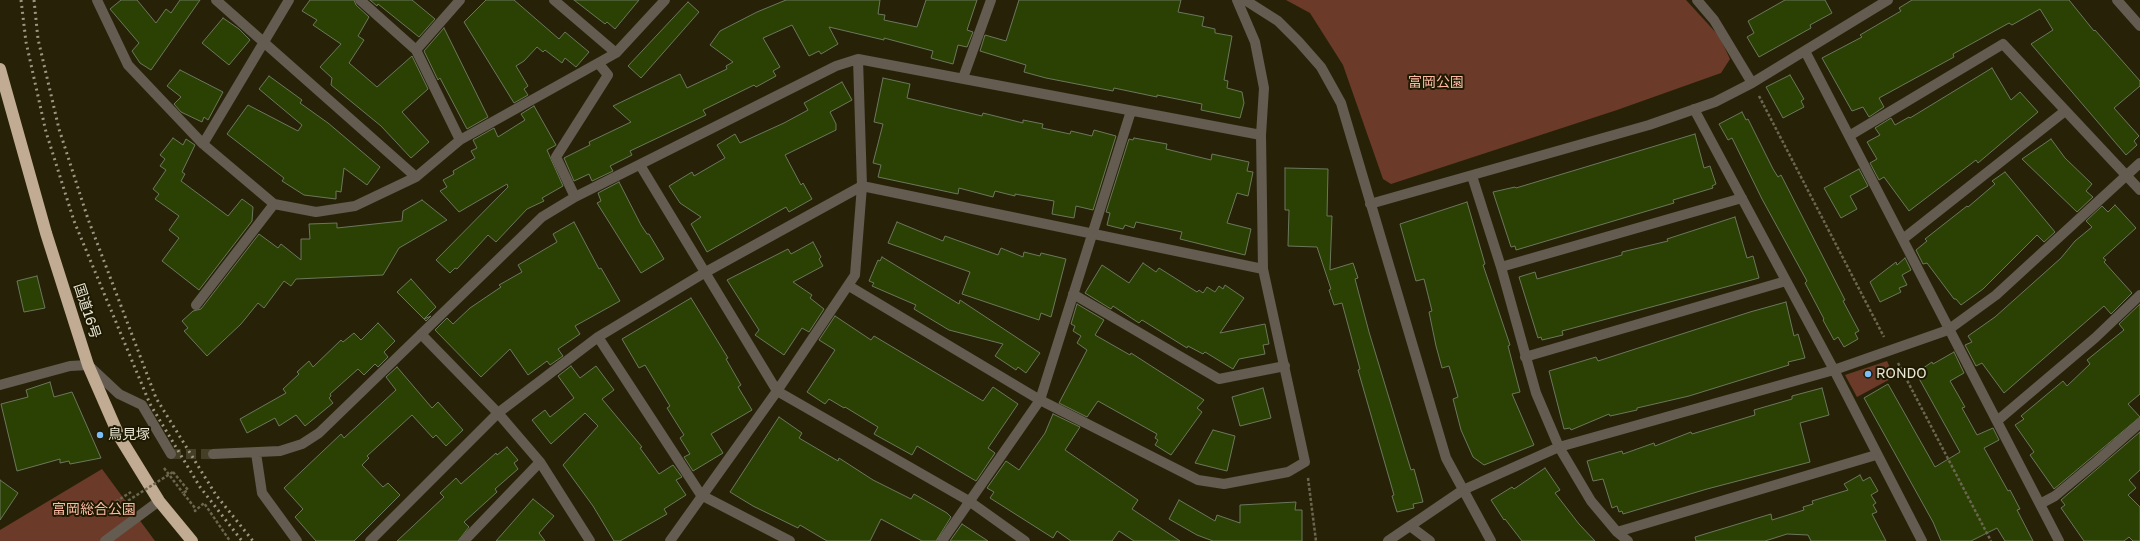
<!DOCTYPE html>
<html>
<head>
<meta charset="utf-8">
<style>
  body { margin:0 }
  canvas { display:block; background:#272207 }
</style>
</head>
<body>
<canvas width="2140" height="541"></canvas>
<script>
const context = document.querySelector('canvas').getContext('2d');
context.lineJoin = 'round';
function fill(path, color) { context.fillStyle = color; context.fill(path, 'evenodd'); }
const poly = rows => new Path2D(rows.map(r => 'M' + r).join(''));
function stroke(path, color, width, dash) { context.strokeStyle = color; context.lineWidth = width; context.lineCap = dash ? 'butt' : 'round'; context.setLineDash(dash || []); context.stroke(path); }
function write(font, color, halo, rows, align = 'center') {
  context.font = font + ' "Golos Text","Noto Sans JP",sans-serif'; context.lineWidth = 4; context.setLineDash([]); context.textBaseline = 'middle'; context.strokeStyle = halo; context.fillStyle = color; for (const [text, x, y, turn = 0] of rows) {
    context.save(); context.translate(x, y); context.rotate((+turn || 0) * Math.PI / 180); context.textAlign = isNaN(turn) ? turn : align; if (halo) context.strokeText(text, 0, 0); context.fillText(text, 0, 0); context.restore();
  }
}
fill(poly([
  [1286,0,1686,0,1719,36,1730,59,1721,73,1617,110,1391,184,1383,179,1343,65,1310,13],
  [1887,361,1894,377,1857,397,1845,375],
  [102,469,155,541,0,541,0,530]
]), '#6b3a29');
const building = poly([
  [121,0,137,0,156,23,166,9,171,13,180,0,200,0,151,70,140,63,132,51,139,43,110,9,121,0],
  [310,0,354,0,356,5,369,17,358,36,364,40,349,63,377,87,412,56,428,89,402,112,429,142,411,158,381,126,331,85,332,78,320,67,341,44,313,25,317,20,302,11,310,0],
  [370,0,412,0,435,19,419,37,378,4,377,6,370,0],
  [486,0,514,0,559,39,565,32,589,52,576,67,565,58,562,63,545,50,543,52,537,47,524,61,516,66,528,86,524,89,528,95,514,103,464,22,486,0],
  [574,0,639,0,615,29,607,22,605,24,574,0],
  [786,0,880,0,878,14,885,15,884,20,917,27,926,0,977,0,967,30,973,32,967,47,958,45,953,64,931,58,933,51,884,38,884,40,829,27,838,44,821,54,819,51,809,56,792,25,763,38,780,67,773,71,776,76,756,87,754,85,703,110,706,115,630,151,632,155,610,166,613,171,592,181,589,174,574,181,564,158,590,145,589,142,631,122,613,106,680,74,687,88,727,69,726,66,733,62,710,45,720,31,757,12,786,0],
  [1019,0,1181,0,1178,12,1204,17,1202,26,1215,29,1215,33,1232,36,1224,80,1228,81,1227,88,1242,92,1244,103,1240,118,1201,110,1202,104,1157,95,1157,97,1114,88,1113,91,1046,78,1024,72,1026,65,980,51,985,35,1006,41,1019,0],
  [1785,0,1825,0,1832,13,1810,25,1811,28,1759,57,1747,37,1754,33,1748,21,1785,0],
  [1912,0,2069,0,2094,31,2095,30,2140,81,2140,86,2114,108,2139,136,2134,141,2137,145,2126,155,2031,44,2053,30,2040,9,2012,25,2009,23,1953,54,1954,57,1879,98,1884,107,1869,117,1863,107,1852,111,1822,58,1862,37,1860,35,1901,11,1899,8,1912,0],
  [688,2,699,12,641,78,628,66,688,2],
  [223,18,239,29,250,40,229,65,202,43,223,18],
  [444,28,488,117,467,129,440,78,438,80,424,51,444,28],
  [1992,68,2011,100,2020,92,2038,112,1978,163,1976,160,1909,211,1884,177,1879,180,1870,163,1877,159,1867,142,1880,135,1875,128,1891,118,1895,125,1909,117,1910,118,1992,68],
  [180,70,223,92,208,120,204,117,202,122,181,112,174,104,181,97,167,86,180,70],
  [1790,75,1804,99,1801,101,1804,107,1783,118,1766,87,1790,75],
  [269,76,302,100,300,103,328,123,380,167,367,185,344,168,341,192,336,191,336,199,304,195,282,181,284,178,227,134,248,105,298,131,302,125,259,89,269,76],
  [883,78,910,84,907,98,982,116,983,113,1023,123,1023,120,1043,124,1042,128,1070,134,1071,131,1092,136,1094,130,1116,136,1093,210,1076,206,1074,218,1052,214,1054,201,1015,194,1015,196,995,191,993,197,959,188,958,194,878,177,881,165,873,163,883,124,874,122,883,78],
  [842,82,852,100,830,112,836,124,836,130,785,155,801,185,803,183,812,199,789,212,786,207,707,252,691,224,701,217,680,203,669,186,692,172,694,176,725,158,717,145,735,134,740,143,784,123,808,110,804,103,842,82],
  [534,106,556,145,547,150,563,186,542,198,544,201,527,209,496,242,488,235,457,269,455,268,450,273,436,260,508,187,507,184,459,212,440,191,447,187,443,180,454,174,453,171,475,158,471,151,477,148,473,140,494,128,498,137,525,120,521,114,534,106],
  [1742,112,1746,120,1748,119,1773,169,1778,177,1781,175,1845,300,1843,301,1859,331,1855,333,1858,339,1844,347,1838,337,1834,340,1823,320,1824,319,1805,283,1807,281,1762,199,1732,138,1728,140,1719,124,1742,112],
  [1695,134,1704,168,1710,166,1716,184,1712,186,1713,188,1673,200,1674,203,1516,250,1515,246,1511,247,1493,192,1515,187,1516,188,1695,134],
  [173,138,183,145,186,139,195,145,182,172,185,174,181,181,228,216,242,199,253,207,252,221,199,290,162,261,179,238,169,230,179,216,155,199,159,194,153,189,166,170,160,166,165,159,160,155,173,138],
  [1134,138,1167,144,1166,149,1211,160,1212,154,1249,162,1247,171,1253,172,1248,196,1237,193,1227,223,1251,229,1245,255,1180,239,1182,232,1136,222,1134,228,1125,225,1123,229,1107,225,1110,213,1106,212,1129,139,1133,140,1134,138],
  [2051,139,2065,158,2092,184,2086,191,2093,197,2077,212,2022,159,2051,139],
  [1285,168,1328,169,1327,216,1332,216,1330,270,1353,263,1358,278,1355,279,1369,332,1406,454,1411,470,1414,469,1423,502,1413,504,1414,508,1397,512,1392,496,1394,495,1358,370,1360,369,1342,303,1334,305,1329,290,1331,289,1317,247,1288,246,1289,210,1285,210,1285,168],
  [1859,169,1868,186,1850,196,1857,209,1841,218,1824,188,1859,169],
  [2005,172,2055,232,2044,242,2037,235,1983,289,1961,305,1956,299,1954,299,1927,263,1923,264,1916,250,1927,241,1925,239,1967,206,1968,207,1995,184,1992,181,2005,172],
  [619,182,641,225,647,234,649,234,664,259,641,273,597,203,601,201,598,193,619,182],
  [422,200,447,220,399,248,383,275,296,279,291,286,284,281,264,308,258,303,241,324,207,356,184,331,188,328,182,321,193,311,201,309,259,234,278,248,281,244,301,260,301,239,310,239,309,224,337,223,337,228,402,221,403,211,422,200],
  [1467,202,1485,264,1483,265,1510,345,1508,346,1520,392,1512,394,1534,445,1484,465,1473,457,1461,430,1453,399,1458,397,1449,366,1442,368,1436,346,1429,312,1432,311,1424,279,1416,281,1400,224,1467,202],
  [2115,205,2136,228,2103,258,2106,260,2104,262,2132,293,2111,314,2104,306,2004,393,1982,363,1976,366,1965,345,1972,342,1968,336,1995,317,2061,258,2075,241,2092,227,2086,221,2102,206,2108,212,2115,205],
  [1735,217,1747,258,1753,256,1759,278,1562,331,1563,335,1542,340,1541,337,1538,338,1519,277,1535,272,1537,279,1558,273,1622,255,1622,252,1668,241,1667,239,1735,217],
  [574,222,599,269,601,268,620,301,575,326,580,334,558,349,563,356,550,365,547,361,528,375,510,349,481,377,435,330,447,318,453,324,470,308,501,287,499,285,522,272,518,265,557,242,553,234,574,222],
  [897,222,943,241,945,236,998,255,1001,248,1023,257,1024,252,1040,256,1041,253,1066,259,1051,317,1041,313,1039,320,962,294,970,272,888,243,897,222],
  [813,242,821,257,819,259,823,266,793,282,812,295,810,298,824,309,809,332,802,328,784,355,755,335,759,330,727,280,788,249,791,254,813,242],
  [882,257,959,304,960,300,1040,353,1026,373,1018,367,1016,370,995,356,1003,344,949,330,914,309,916,305,872,286,874,283,869,281,878,260,880,261,882,257],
  [1905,258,1911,270,1902,275,1907,285,1899,288,1901,292,1880,302,1870,282,1896,262,1897,265,1905,258],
  [1143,263,1156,272,1159,268,1197,292,1199,290,1203,293,1207,287,1215,292,1219,286,1223,289,1225,285,1244,298,1220,333,1265,324,1269,344,1263,345,1265,354,1239,359,1233,369,1205,352,1203,354,1188,346,1187,348,1142,320,1139,323,1113,306,1111,309,1085,293,1102,265,1129,283,1143,263],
  [37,276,45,308,24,312,17,281,37,276],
  [411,279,436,307,424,319,431,316,426,321,397,292,411,279],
  [691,298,728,358,726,359,741,385,738,387,752,410,711,434,723,453,693,471,684,457,690,454,680,438,684,435,667,408,670,406,645,365,639,368,622,339,691,298],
  [1786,302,1794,336,1798,334,1805,358,1788,362,1789,365,1689,396,1637,408,1637,410,1610,416,1609,414,1571,430,1570,428,1564,429,1549,371,1596,357,1598,361,1750,312,1786,302],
  [1077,304,1104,320,1095,335,1130,355,1131,353,1204,400,1197,408,1202,412,1171,455,1155,445,1158,440,1155,438,1157,434,1098,401,1087,417,1059,403,1087,350,1077,343,1081,336,1073,331,1075,326,1071,324,1077,304],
  [2140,304,2140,394,2128,404,2140,417,2054,489,2030,455,2034,452,2015,425,2024,419,2021,416,2063,381,2067,386,2090,364,2087,360,2124,330,2119,324,2140,304],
  [835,316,871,340,874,336,983,401,993,387,1018,404,988,448,995,453,976,481,917,446,912,455,874,434,878,427,845,407,844,408,829,399,825,404,807,392,835,350,819,340,835,316],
  [378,323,395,341,384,352,388,357,378,367,375,364,364,375,358,369,330,394,331,396,329,398,333,403,305,426,296,415,279,426,275,418,247,433,240,419,286,393,283,389,299,374,297,372,309,361,313,367,341,340,343,342,354,333,361,340,378,323],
  [1954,352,1964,373,1950,381,1965,407,1962,408,1977,435,1993,428,1999,440,1984,448,2008,491,2010,490,2020,509,2017,510,2033,541,2005,541,1997,528,1971,541,1941,541,1933,522,1864,398,1888,384,1935,467,1960,452,1916,373,1932,362,1933,364,1954,352],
  [571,366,580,378,596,366,614,390,602,399,642,447,640,448,659,474,673,465,682,477,676,480,686,495,664,509,667,514,620,541,614,541,593,506,563,465,598,426,585,413,551,444,532,420,545,410,550,417,574,398,558,376,571,366],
  [397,367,432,408,438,402,463,430,446,446,436,435,433,438,412,415,367,456,369,458,362,465,383,487,388,483,400,495,354,541,316,541,295,517,303,509,284,488,341,434,344,438,396,390,386,377,397,367],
  [50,382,54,397,72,392,101,458,70,464,69,461,60,463,60,459,17,471,1,404,28,397,26,390,50,382],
  [1263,388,1271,418,1240,426,1232,397,1263,388],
  [1822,388,1829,415,1800,423,1810,462,1707,489,1623,514,1622,511,1619,512,1617,506,1612,508,1603,479,1593,481,1587,461,1622,451,1623,454,1654,443,1655,446,1691,432,1692,434,1755,415,1754,410,1792,399,1792,396,1822,388],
  [1053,414,1080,427,1065,450,1138,500,1132,509,1180,541,1134,541,1119,531,1112,541,1071,541,1057,531,1053,538,990,498,994,492,987,488,1006,461,1019,470,1045,433,1053,414],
  [779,417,802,433,799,438,838,461,839,458,873,480,911,499,914,494,947,513,951,517,936,541,922,541,881,519,870,541,827,541,800,525,798,528,753,506,730,492,779,417],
  [1213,430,1235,436,1227,471,1195,463,1213,430],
  [2140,432,2140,470,2129,480,2136,488,2128,495,2140,507,2140,541,2133,541,2129,537,2124,541,2084,541,2061,508,2065,505,2061,500,2140,432],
  [507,447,518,460,514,463,518,469,495,489,497,492,464,522,469,527,458,541,397,541,444,497,440,493,456,478,461,484,496,453,497,455,507,447],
  [1545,468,1560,490,1555,493,1579,524,1595,541,1522,541,1505,519,1504,520,1491,500,1512,487,1514,489,1545,468],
  [1860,475,1863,481,1870,477,1878,491,1871,495,1876,503,1873,505,1877,512,1872,514,1886,541,1811,541,1808,535,1787,534,1765,541,1696,541,1695,537,1771,514,1772,520,1804,510,1803,507,1813,504,1812,501,1848,490,1844,484,1860,475],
  [0,480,18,493,0,520,0,480],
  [533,499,554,516,539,533,545,541,496,541,533,499],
  [1179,500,1215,521,1217,515,1240,523,1240,505,1296,502,1295,510,1302,510,1302,541,1213,541,1197,535,1169,519,1179,500],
  [962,524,988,541,950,541,962,524]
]);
fill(building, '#2b4103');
stroke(building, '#6b775d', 1);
stroke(poly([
  [171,454,213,454]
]), '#443f26', 10, [10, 5]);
stroke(poly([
  [1759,96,1884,337],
  [1898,363,1991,541],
  [164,468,183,493],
  [173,472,188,490,183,493,195,508,195,511,204,503,230,541],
  [1308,478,1316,541],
  [107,514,104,509,131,492]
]), '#6b664f', 2.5, [3, 2]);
stroke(poly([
  [97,0,128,65,203,144],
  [216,0,416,177],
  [289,0,203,144,274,204,316,212,355,206,416,177,460,140,616,53,665,0],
  [360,0,416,50],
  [554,0,616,53],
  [1245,0,1278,21,1299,42,1321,67,1341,103,1446,458,1491,541],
  [1697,0,1714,20,1752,83],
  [2117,0,2140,26],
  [1805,51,2059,541],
  [963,78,991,0],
  [1694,109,1834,370,1922,541],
  [1849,136,2003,44,2140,190],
  [460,140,416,50,460,0],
  [640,165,777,391,969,501,1025,541],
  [1472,176,1501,267,1536,393,1559,447,1591,501,1617,532,1628,541],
  [575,197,556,157,608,75,599,64],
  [1370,204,1649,125,1715,102,1752,83,1888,0],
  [1903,239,2065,111],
  [1501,267,1742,198],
  [849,286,1040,400,1198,480,1224,484,1288,472,1305,462,1263,269,1261,135,1264,88,1255,42,1237,0],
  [1073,294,1219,379,1285,366],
  [196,305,274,204],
  [421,334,498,413,540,462,590,541],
  [598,337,701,495,790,541],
  [1525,357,1786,281],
  [0,385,70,366,88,365,119,394,142,405,171,454],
  [1997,421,2095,338,2140,295],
  [256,453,262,493,297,541],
  [213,454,280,451,302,444,319,433,542,217,575,197,836,66,858,59,1261,135],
  [2040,504,2055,496,2097,461,2140,423],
  [1410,526,1430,541],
  [1617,532,1876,455],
  [105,541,159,501],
  [370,541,498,413,598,337,704,273,862,186,1263,269],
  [464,541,540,462],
  [670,541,777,391,855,275,862,186,858,59],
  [942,541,1040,400,1131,111],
  [1388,541,1463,490,1559,447,1834,370,1948,330,1996,295,2140,163]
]), '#645b51', 10);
stroke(poly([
  [0,69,46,233,88,365,119,436,159,501,192,541]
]), '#c1ab92', 12);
stroke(poly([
  [21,0,26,42,46,132,74,221,150,404,200,487,242,541],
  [34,0,38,39,59,129,88,219,156,398,216,495,253,541]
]), '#9b9782', 3, [2, 4]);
stroke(poly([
  [107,514,173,472]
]), '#6b664f', 2.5, [3, 2]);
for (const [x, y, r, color] of [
  [1868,374,4,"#7bbef8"],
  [100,435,4,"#7bbef8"]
]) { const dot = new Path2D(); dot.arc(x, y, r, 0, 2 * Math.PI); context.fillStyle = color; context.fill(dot); stroke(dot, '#1e1901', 1.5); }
write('14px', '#febba4', '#1e1901', [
  ["富岡公園",1436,83],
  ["富岡総合公園",94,510]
]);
write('14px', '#e9e6d6', '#1e1901', [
  ["国道16号",87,311,72]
]);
write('14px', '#e9e6d6', '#1e1901', [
  ["RONDO",1876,374],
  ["鳥見塚",108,435]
], 'left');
</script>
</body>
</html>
